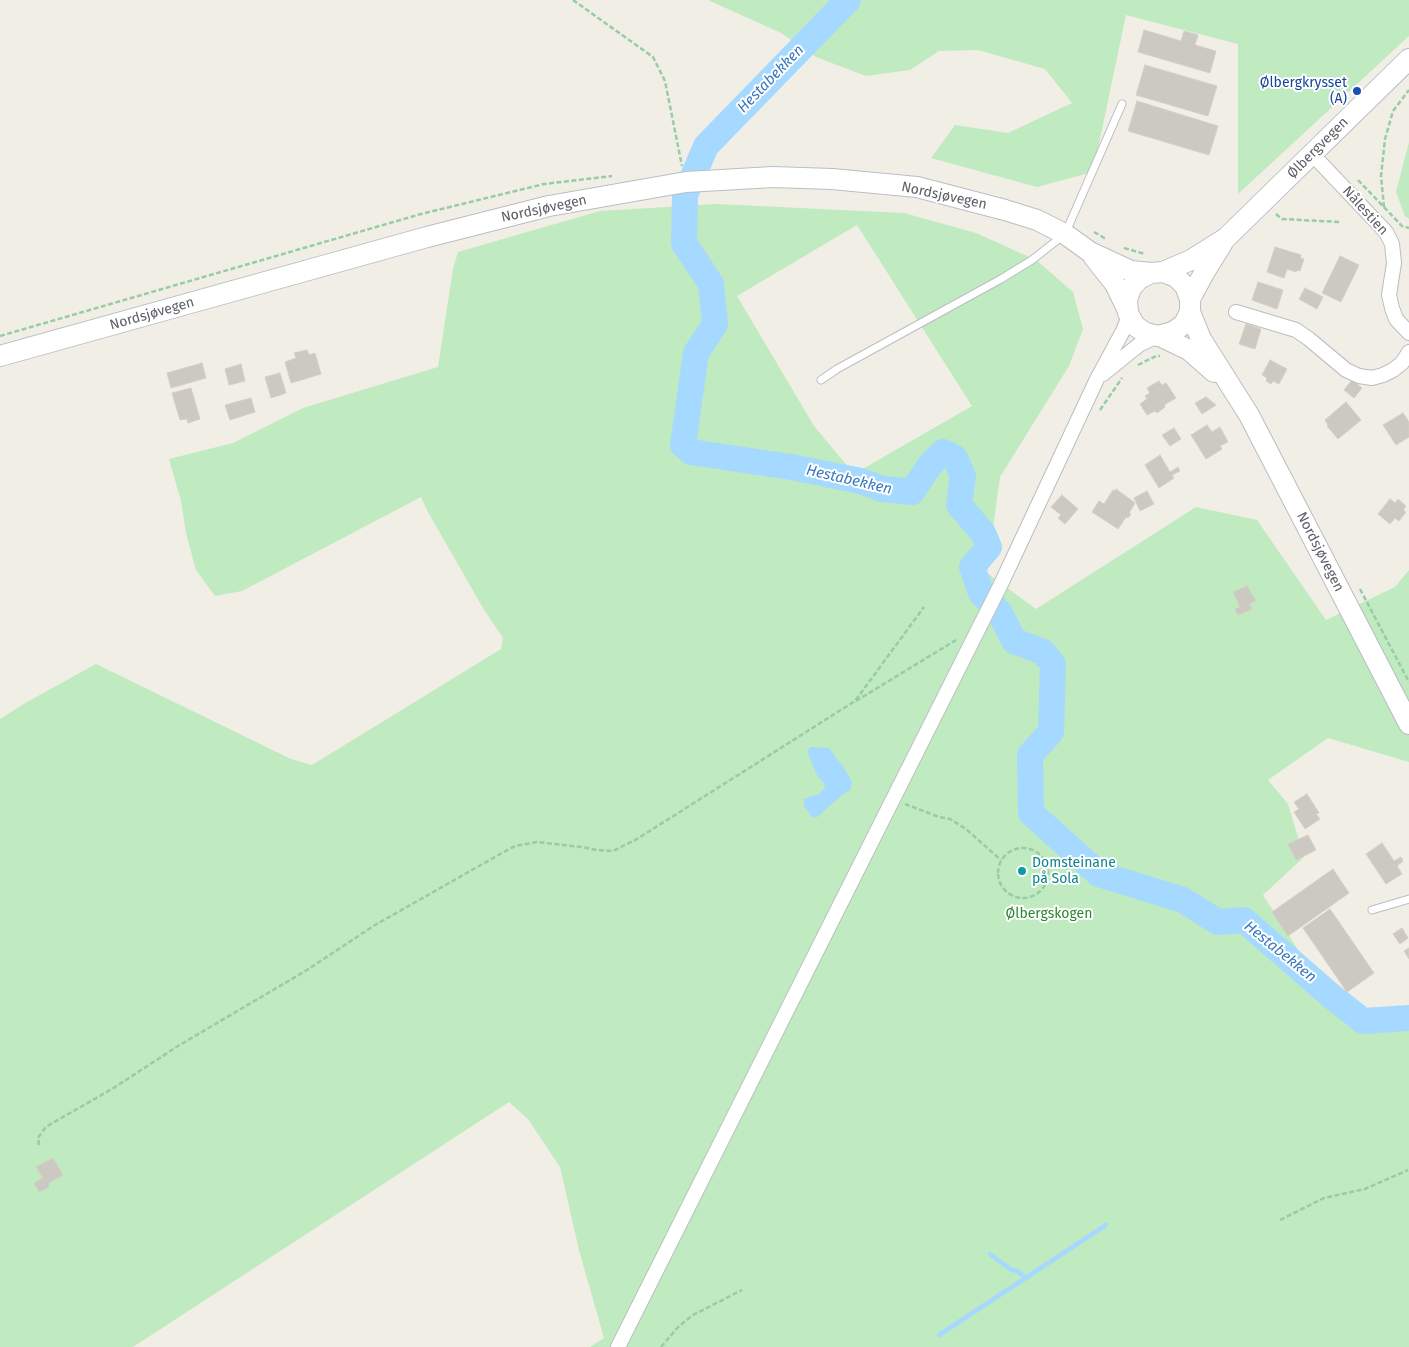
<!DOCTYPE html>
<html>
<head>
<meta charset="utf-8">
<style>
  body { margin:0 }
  canvas { display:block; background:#f1eee5 }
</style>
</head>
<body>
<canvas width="1409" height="1347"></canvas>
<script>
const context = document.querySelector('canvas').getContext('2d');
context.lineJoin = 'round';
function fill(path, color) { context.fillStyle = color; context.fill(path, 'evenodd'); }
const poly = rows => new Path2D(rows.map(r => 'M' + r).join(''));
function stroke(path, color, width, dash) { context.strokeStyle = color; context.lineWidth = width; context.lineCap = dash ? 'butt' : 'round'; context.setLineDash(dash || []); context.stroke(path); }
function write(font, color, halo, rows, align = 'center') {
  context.font = font + ' "Fira Sans",sans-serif'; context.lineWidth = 4; context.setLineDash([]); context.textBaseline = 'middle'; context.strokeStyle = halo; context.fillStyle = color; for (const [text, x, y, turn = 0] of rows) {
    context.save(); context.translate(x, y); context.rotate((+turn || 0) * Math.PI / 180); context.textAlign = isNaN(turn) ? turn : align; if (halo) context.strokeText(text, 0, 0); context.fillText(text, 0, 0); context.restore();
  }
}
fill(poly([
  [708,0,1409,0,1409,36,1238,194,1238,44,1126,15,1093,172,1037,187,931,158,955,125,1008,133,1072,103,1045,69,978,50,939,51,910,70,866,76,816,57,781,33],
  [1409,142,1409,219,1405,216,1396,192],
  [717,204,904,213,976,233,1036,260,1073,292,1083,329,1069,366,1000,477,987,573,1036,609,1196,507,1257,520,1326,620,1395,587,1409,570,1409,762,1328,738,1268,780,1288,804,1304,857,1263,895,1346,1025,1409,1011,1409,1347,590,1347,604,1338,579,1250,560,1167,528,1119,509,1102,133,1347,0,1347,0,719,27,702,96,664,291,759,312,765,501,649,503,638,483,608,428,512,421,497,242,591,215,596,196,570,186,533,181,501,169,459,233,443,303,408,438,367,453,269,458,252,600,211],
  [857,225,972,406,854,474,814,426,737,296]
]), '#c0eabf');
fill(poly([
  [810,747,829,748,844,768,852,782,850,790,842,795,817,817,812,817,804,806,804,799,819,794,825,788,824,783,817,775,807,752]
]), '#a6d9ff');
stroke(poly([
  [990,1254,1010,1269,1017,1271,1026,1278],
  [939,1335,1106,1225]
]), '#a6d9ff', 4.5);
stroke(poly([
  [848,0,706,146,685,195,684,243,711,284,715,324,696,353,683,445,691,452,791,467,861,481,882,489,912,492,930,465,943,452,955,458,963,476,959,505,983,533,989,547,972,567,981,593,1000,613,1014,641,1043,652,1053,664,1051,732,1030,755,1031,813,1099,874,1183,900,1218,922,1244,920,1330,995,1363,1021,1409,1018]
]), '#a6d9ff', 26);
const building = poly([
  [1144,30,1181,41,1184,31,1198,35,1195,45,1216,51,1210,73,1138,52,1144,30],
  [1145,65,1217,86,1208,116,1136,95,1145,65],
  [1137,101,1218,126,1209,155,1128,131,1137,101],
  [1275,247,1301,255,1300,258,1304,259,1300,271,1297,270,1296,272,1287,269,1284,278,1267,272,1275,247],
  [1340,256,1359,265,1341,302,1322,293,1340,256],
  [1258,282,1283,290,1277,309,1252,300,1258,282],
  [1305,288,1323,297,1317,309,1299,299,1305,288],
  [1246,324,1261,329,1255,349,1239,344,1246,324],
  [307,350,309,355,315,353,321,374,291,383,285,362,296,358,294,353,307,350],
  [1270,360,1287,369,1279,384,1273,381,1271,384,1266,381,1267,378,1262,375,1270,360],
  [202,363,206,378,171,388,167,373,202,363],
  [241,364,245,381,229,385,225,369,241,364],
  [280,373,286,393,271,398,265,377,280,373],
  [1352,380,1362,388,1354,398,1344,390,1352,380],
  [1159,381,1162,385,1166,383,1176,398,1164,405,1165,407,1157,413,1155,411,1147,415,1140,404,1147,399,1145,396,1150,393,1147,388,1159,381],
  [191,388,200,419,188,423,187,419,180,420,172,393,191,388],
  [1206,397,1216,405,1202,414,1195,403,1206,397],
  [251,398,255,412,230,420,225,405,251,398],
  [1346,402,1361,420,1338,439,1327,426,1328,425,1325,420,1346,402],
  [1403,413,1409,422,1409,437,1396,445,1383,425,1403,413],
  [1207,425,1212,432,1220,427,1228,442,1220,446,1222,449,1206,459,1191,435,1207,425],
  [1174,428,1181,439,1170,446,1162,435,1174,428],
  [1160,455,1170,472,1178,467,1180,471,1172,475,1174,478,1159,488,1145,465,1160,455],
  [1116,489,1135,503,1129,513,1131,514,1128,518,1126,517,1118,529,1092,512,1099,501,1104,504,1113,490,1115,491,1116,489],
  [1147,491,1154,504,1140,511,1134,498,1147,491],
  [1062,495,1078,509,1065,524,1058,518,1061,515,1051,507,1062,495],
  [1390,499,1395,503,1398,499,1406,506,1403,510,1406,512,1399,521,1395,518,1390,524,1378,514,1390,499],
  [1247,586,1256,601,1249,604,1252,609,1238,615,1235,609,1240,607,1233,592,1247,586],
  [1307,794,1319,813,1316,814,1320,819,1305,829,1294,812,1299,809,1294,802,1307,794],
  [1308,835,1316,850,1296,860,1288,844,1308,835],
  [1382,843,1394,861,1401,857,1403,861,1397,866,1402,874,1386,884,1366,854,1382,843],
  [1333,869,1349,893,1288,936,1272,912,1333,869],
  [1330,909,1374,973,1347,992,1303,928,1330,909],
  [1402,928,1408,938,1400,944,1393,934,1402,928],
  [1409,948,1409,959,1404,951,1409,948],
  [53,1158,63,1175,49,1183,49,1187,39,1192,34,1183,43,1178,36,1167,53,1158]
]);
fill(building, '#ccc8c2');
stroke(building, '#d6d0c3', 1);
const lane = poly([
  [821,380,837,369,1001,279,1032,260,1065,234,1122,104],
  [1372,910,1409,899]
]);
const street = poly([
  [1312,154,1386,232,1392,244,1394,263,1389,295,1392,308,1396,319,1409,333],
  [1236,312,1296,330,1309,339,1346,370,1359,376,1372,378,1383,375,1393,370,1402,363,1409,352],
  [1103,374,1140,344,1158,336],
  [618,1347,1001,584,1097,379,1124,329,1129,315]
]);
const secondary = poly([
  [1093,256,1115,284,1128,311],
  [1163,272,1176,277,1185,286,1190,299,1190,312,1184,324,1173,332,1158,336,1146,333,1135,326,1128,313,1127,300,1131,288,1139,279,1151,273,1163,272,1191,260,1226,238,1409,59],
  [1190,299,1204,273,1222,244],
  [1190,312,1201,339,1249,415,1409,724],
  [1160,336,1189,350,1214,372],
  [0,356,427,237,549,206,686,182,773,177,832,179,917,187,1005,210,1037,220,1065,234,1090,252,1131,271,1151,273]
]);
stroke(lane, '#babdc2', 9);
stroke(street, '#babdc2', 16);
stroke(secondary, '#babec4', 22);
stroke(poly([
  [573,0,653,57,665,81,682,166],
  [1358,180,1402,226,1409,228],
  [1384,207,1381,176,1385,139,1393,111,1409,90],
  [1276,214,1282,219,1341,222],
  [1094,232,1106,239],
  [1124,248,1145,254],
  [0,336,421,214,544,184,612,176],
  [1138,365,1156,356,1160,356],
  [1100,410,1122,378],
  [1360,589,1409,682],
  [856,701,956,640],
  [905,804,939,817,950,819,966,829,1001,860],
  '998 873a25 25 0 1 1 50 0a25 25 0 1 1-50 0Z',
  [39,1145,38,1138,45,1128,49,1125,112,1089,178,1046,307,970,375,925,502,853,515,846,537,842,581,847,597,850,613,851,637,839,855,701,924,607],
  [1280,1220,1324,1198,1365,1189,1408,1170],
  [661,1347,678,1327,693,1315,742,1290]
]), '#97cca6', 2.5, [5, 2.5]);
stroke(lane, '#fff', 7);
stroke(street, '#fff', 14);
stroke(secondary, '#fff', 20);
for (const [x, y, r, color] of [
  [1357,91,5,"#1a4fb4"],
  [1022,871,5,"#0f9aa8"]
]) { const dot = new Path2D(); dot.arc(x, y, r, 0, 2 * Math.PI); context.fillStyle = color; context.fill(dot); stroke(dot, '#fff', 2); }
write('14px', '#164399', '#fff', [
  ["Ølbergkrysset",1347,83],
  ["(A)",1347,99]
], 'right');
write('14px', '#5d6167', '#fff', [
  ["Ølbergvegen",1318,148,-45],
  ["Nordsjøvegen",944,196,12],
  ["Nordsjøvegen",544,209,-12],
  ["Nålestien",1365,211,48],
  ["Nordsjøvegen",152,314,-16],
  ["Nordsjøvegen",1320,552,63]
]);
write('14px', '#0d838f', '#fff', [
  ["Domsteinane",1032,863],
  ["på Sola",1032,879]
], 'left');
write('14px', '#2d8630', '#fff', [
  ["Ølbergskogen",1049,914]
]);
write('italic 15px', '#3979bc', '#fff', [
  ["Hestabekken",771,79,-46],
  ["Hestabekken",849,480,13],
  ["Hestabekken",1280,952,39]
]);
</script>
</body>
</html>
